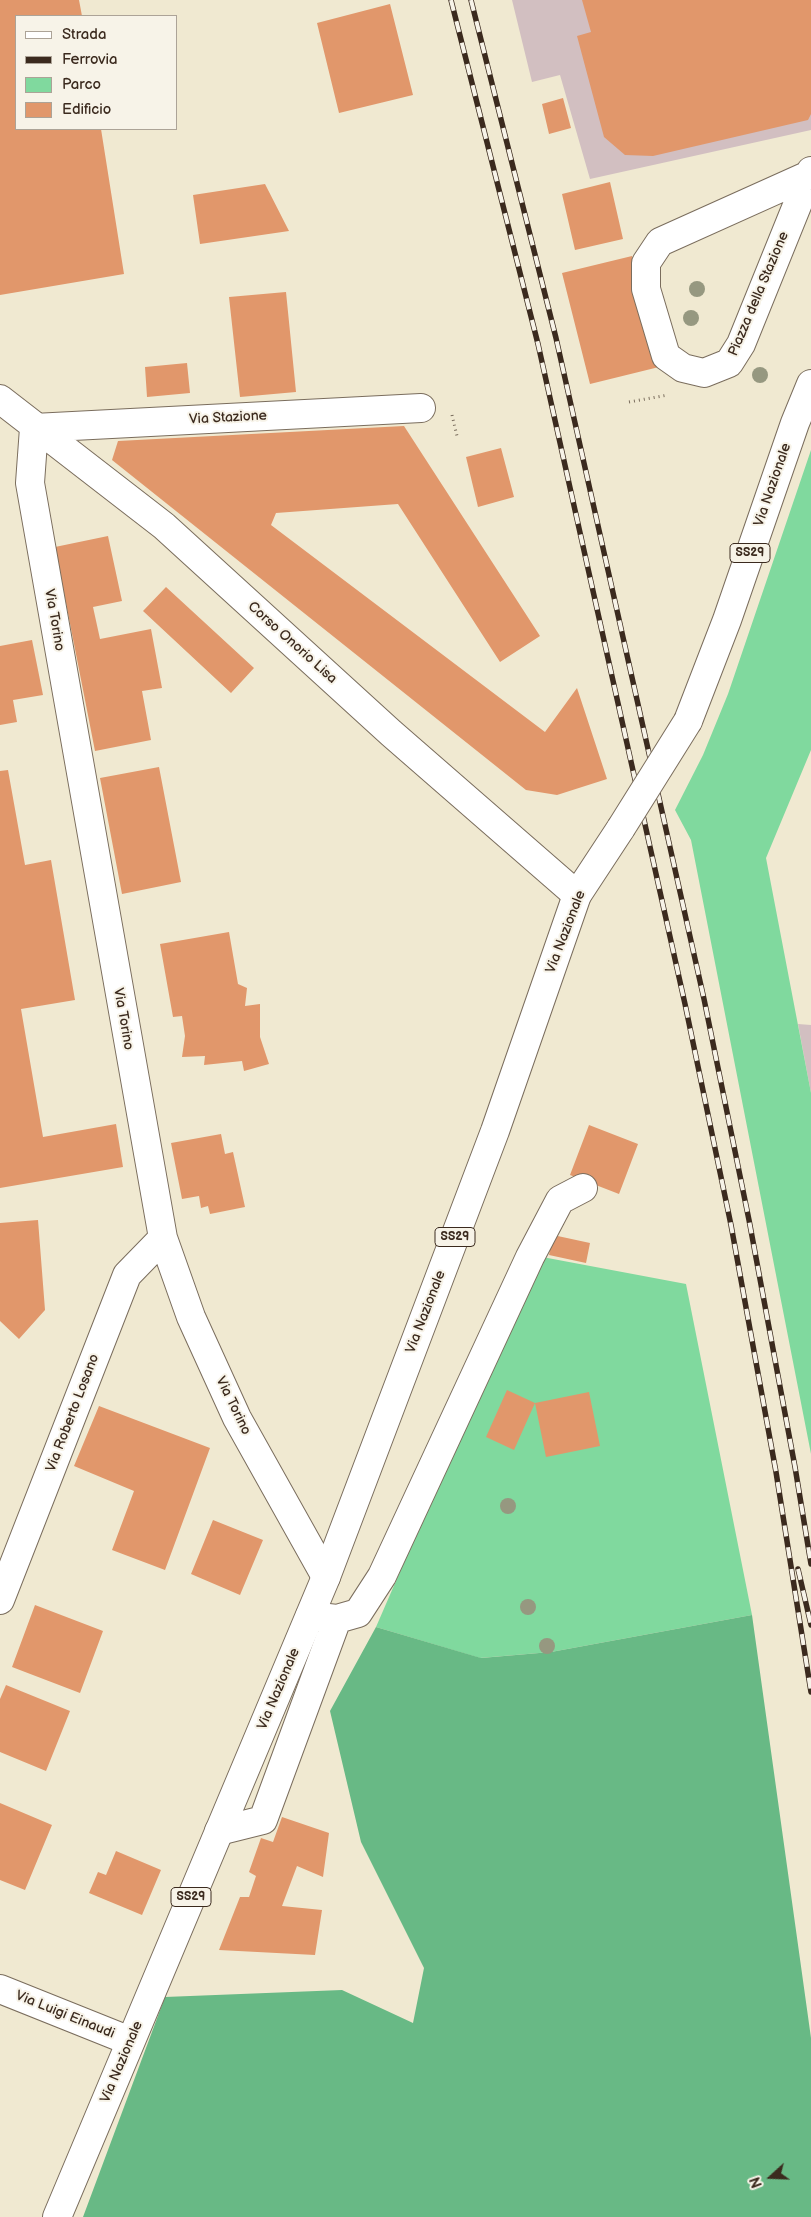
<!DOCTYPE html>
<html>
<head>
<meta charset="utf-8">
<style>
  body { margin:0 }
  #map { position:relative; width:811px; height:2217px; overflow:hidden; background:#f0e9d1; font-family:"Balsamiq Sans",sans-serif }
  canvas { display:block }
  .legend { position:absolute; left:15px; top:15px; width:162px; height:115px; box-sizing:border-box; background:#f7f3e8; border:1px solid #aca397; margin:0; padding:6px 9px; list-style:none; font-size:15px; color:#3b2a1e }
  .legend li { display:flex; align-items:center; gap:10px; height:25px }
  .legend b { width:25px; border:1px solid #aca397 }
  .north { position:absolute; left:746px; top:2152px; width:50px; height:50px; -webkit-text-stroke:4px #f7f3e8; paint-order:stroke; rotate:250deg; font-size:14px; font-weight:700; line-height:20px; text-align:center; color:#3b2a1e }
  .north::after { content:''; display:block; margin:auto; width:18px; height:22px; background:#3b2a1e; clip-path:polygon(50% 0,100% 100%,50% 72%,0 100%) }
</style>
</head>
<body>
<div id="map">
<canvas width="811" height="2217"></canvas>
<ul class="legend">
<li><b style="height:6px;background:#fff"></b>Strada</li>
<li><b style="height:6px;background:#3b2a1e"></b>Ferrovia</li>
<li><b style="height:14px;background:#80d99e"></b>Parco</li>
<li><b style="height:14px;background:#e1976b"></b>Edificio</li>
</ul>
<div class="north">N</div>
</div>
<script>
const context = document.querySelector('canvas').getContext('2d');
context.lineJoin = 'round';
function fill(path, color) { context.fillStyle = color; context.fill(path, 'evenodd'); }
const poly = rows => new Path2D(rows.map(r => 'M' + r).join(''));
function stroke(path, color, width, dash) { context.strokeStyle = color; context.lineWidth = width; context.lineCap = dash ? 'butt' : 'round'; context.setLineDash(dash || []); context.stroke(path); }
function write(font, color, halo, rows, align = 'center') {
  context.font = font + ' "Balsamiq Sans",sans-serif'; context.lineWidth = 4; context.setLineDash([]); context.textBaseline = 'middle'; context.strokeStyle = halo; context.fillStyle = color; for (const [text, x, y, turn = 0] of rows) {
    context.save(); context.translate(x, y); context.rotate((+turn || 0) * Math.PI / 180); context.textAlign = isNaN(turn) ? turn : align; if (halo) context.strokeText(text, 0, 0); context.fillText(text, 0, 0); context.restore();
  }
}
fill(poly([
  [512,0,811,0,811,130,590,179,560,75,532,82],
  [798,1024,811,1025,811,1093]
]), '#d2bfc1');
fill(poly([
  [811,450,811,750,766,858,811,1093,811,1454,691,840,675,810,703,755,728,694],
  [537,1256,686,1284,752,1615,551,1652,480,1658,376,1627]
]), '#80d99e');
fill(poly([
  [752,1615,811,2038,811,2217,83,2217,165,1997,342,1990,413,2023,424,1968,361,1842,330,1711,376,1627,481,1658,551,1652]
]), '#68b985');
fill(poly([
  [0,0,79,0,82,16,16,16,16,129,101,129,124,274,0,295],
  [582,0,811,0,811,114,808,120,653,156,625,155,604,137,577,36,591,32],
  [390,4,413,95,339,113,317,23],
  [563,98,571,128,549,134,542,104],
  [610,182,623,239,575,250,562,194],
  [265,184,289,231,200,244,193,195],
  [632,256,659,367,590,384,562,273],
  [286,292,296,392,240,397,229,297],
  [187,363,190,393,147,397,145,367],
  [404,426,540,636,500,662,398,504,276,513,271,525,545,732,577,688,607,779,557,795,526,790,112,460,118,441],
  [501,448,514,497,478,507,466,457],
  [108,536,122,601,93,607,100,639,151,629,162,688,142,691,151,740,95,751,55,547],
  [166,587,254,668,231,693,143,611],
  [32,640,43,695,13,700,17,722,0,725,0,646],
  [159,767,181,882,122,894,100,778],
  [8,770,25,865,51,860,75,1000,21,1009,43,1137,116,1124,123,1167,0,1188,0,771],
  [229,932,238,984,247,988,245,1006,260,1004,260,1037,269,1064,244,1071,242,1061,204,1065,205,1056,182,1057,185,1036,182,1016,173,1017,160,944],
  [589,1125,638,1144,619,1194,570,1175],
  [221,1134,225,1154,233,1152,245,1207,210,1214,208,1206,201,1208,199,1196,182,1199,171,1143],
  [38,1220,45,1310,19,1339,0,1321,0,1223],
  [553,1235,590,1243,586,1263,549,1255],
  [507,1390,535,1403,514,1450,486,1437],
  [589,1392,600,1446,546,1457,535,1403],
  [99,1406,210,1448,165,1570,112,1550,134,1491,74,1466],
  [213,1520,263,1540,240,1595,191,1574],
  [35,1605,103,1631,80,1693,12,1667],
  [6,1685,70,1711,46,1771,0,1752,0,1699],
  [0,1803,52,1825,25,1890,0,1880],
  [282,1817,329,1833,323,1877,297,1866,282,1906,322,1910,315,1955,219,1950,240,1897,249,1897,256,1876,249,1872,261,1838,273,1842],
  [116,1851,161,1870,142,1915,89,1893,98,1872,106,1875]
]), '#e1976b');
const minor = poly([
  [809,175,660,242,646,263,646,289,666,356,683,368,704,373,729,363,741,344,811,171],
  [0,399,164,526,391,733,577,895],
  [34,428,30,483,163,1238,191,1317,237,1418,326,1577],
  [34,428,421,408],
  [0,1600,127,1275,163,1238],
  [310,1616,337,1619,358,1613,382,1576,530,1257,560,1200,583,1188],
  [219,1831,263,1820,337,1619],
  [0,1989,130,2041]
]);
const major = poly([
  [688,721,727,620,795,423,811,384],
  [57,2217,326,1577,495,1131,577,895,621,828]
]);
stroke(minor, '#7a6d5d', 30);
stroke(major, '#7a6d5d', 30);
stroke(poly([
  [629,402,668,395],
  [452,415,457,436]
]), '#7a6d5d', 3, [1, 4]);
stroke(minor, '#fff', 28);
stroke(major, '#fff', 28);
const rail = poly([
  [451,0,538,344,685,1004,731,1225,776,1472,811,1692],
  [471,0,556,338,704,999,749,1220,795,1467,811,1564],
  [798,1569,811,1625]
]);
stroke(rail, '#3b2a1e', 5.5);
stroke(rail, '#f7f3e8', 4, [11]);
const majorBridge = poly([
  [621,828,688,721]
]);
stroke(majorBridge, '#7a6d5d', 30, []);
stroke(majorBridge, '#fff', 28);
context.fillStyle = '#969880';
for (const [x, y] of [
  [697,289],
  [691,318],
  [760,375],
  [508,1506],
  [528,1607],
  [547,1646]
]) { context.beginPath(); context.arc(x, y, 8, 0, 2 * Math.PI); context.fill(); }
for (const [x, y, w] of [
  [750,553,40],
  [455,1237,40],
  [191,1897,40]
]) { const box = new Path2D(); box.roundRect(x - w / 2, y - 9.5, w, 19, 4); context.fillStyle = '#f7f3e8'; context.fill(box); stroke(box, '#3b2a1e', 1); }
write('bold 12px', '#3b2a1e', null, [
  ["SS29",750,553],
  ["SS29",455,1237],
  ["SS29",191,1897]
]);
write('14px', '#3b2a1e', '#f7f3e8', [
  ["Piazza della Stazione",759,294,-67],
  ["Via Stazione",228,418,-3],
  ["Via Nazionale",773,485,-71],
  ["Via Torino",54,620,80],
  ["Corso Onorio Lisa",292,643,42],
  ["Via Nazionale",566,932,-69],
  ["Via Torino",123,1019,80],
  ["Via Nazionale",426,1312,-69],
  ["Via Torino",233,1406,64],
  ["Via Roberto Losano",73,1413,-69],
  ["Via Nazionale",279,1689,-67],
  ["Via Luigi Einaudi",65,2015,22],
  ["Via Nazionale",122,2062,-67]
]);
</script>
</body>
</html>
